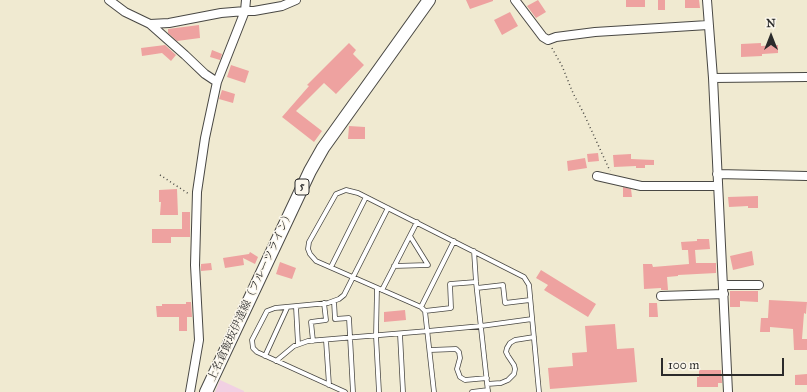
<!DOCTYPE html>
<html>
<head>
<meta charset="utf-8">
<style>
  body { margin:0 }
  #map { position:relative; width:807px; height:392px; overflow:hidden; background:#f0ead1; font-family:"IM FELL Great Primer",serif }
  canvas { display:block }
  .north { position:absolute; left:751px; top:16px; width:40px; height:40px; -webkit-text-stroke:3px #fbf7ec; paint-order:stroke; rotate:0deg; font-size:11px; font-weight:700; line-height:16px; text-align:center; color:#2b2b2b }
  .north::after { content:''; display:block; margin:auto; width:14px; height:18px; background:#2b2b2b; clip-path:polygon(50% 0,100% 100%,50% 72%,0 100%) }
  .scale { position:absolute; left:661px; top:358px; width:123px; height:18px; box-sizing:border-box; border:2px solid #2b2b2b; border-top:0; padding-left:5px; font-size:12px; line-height:14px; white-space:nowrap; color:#2b2b2b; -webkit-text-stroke:3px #fbf7ec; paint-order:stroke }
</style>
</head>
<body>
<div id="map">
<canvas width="807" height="392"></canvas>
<div class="north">N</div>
<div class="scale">100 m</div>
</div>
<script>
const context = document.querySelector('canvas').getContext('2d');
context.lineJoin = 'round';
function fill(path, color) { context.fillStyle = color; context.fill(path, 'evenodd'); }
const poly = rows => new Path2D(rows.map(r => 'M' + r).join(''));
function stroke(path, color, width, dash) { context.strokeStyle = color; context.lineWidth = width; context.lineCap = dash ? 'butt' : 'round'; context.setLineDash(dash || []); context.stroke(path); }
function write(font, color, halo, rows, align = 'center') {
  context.font = font + ' "IM FELL Great Primer","Noto Serif JP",serif'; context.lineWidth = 3; context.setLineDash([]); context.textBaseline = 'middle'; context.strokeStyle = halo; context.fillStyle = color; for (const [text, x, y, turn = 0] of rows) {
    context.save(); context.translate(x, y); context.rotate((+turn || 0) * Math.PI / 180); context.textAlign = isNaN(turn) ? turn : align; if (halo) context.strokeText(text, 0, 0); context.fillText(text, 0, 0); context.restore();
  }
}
fill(poly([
  [220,380,244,391,244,392,215,392]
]), '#f1d0e3');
fill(poly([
  [466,0,493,0,493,1,470,9],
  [538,0,546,12,536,18,527,6],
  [626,0,645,0,645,7,626,7],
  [658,0,665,0,665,10,658,10],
  [685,0,699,0,700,8,685,8],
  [510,12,518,26,502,35,494,20],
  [199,25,200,38,177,41,168,33,168,29],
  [349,43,356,50,353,54,364,65,336,94,324,83,296,111,322,131,314,142,282,117,309,86,307,85],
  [761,43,761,46,778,45,778,53,762,54,762,56,741,57,741,44],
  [165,45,176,55,171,61,162,53,142,56,141,48],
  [212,50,222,54,220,60,210,57],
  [231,65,249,71,245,83,227,77],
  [222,90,235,94,233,103,219,99],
  [349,126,365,127,365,139,348,139],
  [598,153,599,161,588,162,587,154],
  [631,154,631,159,654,160,654,165,645,165,645,168,636,168,636,166,614,167,613,155],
  [585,158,587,168,568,171,567,161],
  [623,187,631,189,632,197,623,197],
  [177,189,178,215,160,215,161,202,159,202,159,190],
  [758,196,758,208,748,208,748,206,729,207,728,197],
  [182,212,190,212,190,237,171,237,171,243,152,243,152,229,182,229],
  [697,239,709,239,710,249,695,250,696,263,716,263,716,273,678,275,678,276,667,277,668,290,661,290,661,288,644,289,643,264,652,264,653,267,689,264,688,250,682,250,681,242,697,241],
  [752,251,754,265,733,270,730,256],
  [250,252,258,257,255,264,243,258,244,265,225,268,223,258,249,254],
  [280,262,296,268,292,279,276,274],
  [211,263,212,270,201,271,201,264],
  [541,270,596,304,588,317,544,290,548,285,536,278],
  [730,291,758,291,758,302,740,301,740,307,730,307],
  [769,300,807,302,806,314,804,313,802,339,807,339,807,350,794,350,793,329,770,327,770,332,760,332,761,318,768,318],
  [186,302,191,302,192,317,187,317,187,331,179,331,179,317,157,317,156,306,162,306,162,304,186,304],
  [649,303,657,303,658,317,649,317],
  [405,310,406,320,384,322,384,312],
  [615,324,617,349,634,348,637,382,550,389,548,368,573,366,572,353,587,352,585,326],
  [699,370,721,370,722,383,718,383,718,387,697,387,697,377,699,377],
  [807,374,807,385,795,385,795,375]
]), '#eea2a0');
const service = poly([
  [474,251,476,282,488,392],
  [394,266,428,265,410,236],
  [331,267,366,197],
  [377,288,376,336,379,392],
  [477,288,503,285,505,303,530,300],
  [382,290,417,222],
  [334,301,335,319,349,318,353,392],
  [296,307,298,344],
  [421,307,454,241],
  [425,311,451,308,450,284,476,282],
  [400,334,403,392],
  [326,340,329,385],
  [313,341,311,322,326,320,324,303],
  [430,350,456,349,459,352,460,358,457,369,460,377,465,380,487,378],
  [265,356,287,308],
  [276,361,294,346,308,341,428,331,481,326,532,319],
  [487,384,501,383,508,380,514,374,515,369,514,365,508,356,506,352,507,348,510,343,515,340,534,337],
  [345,392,257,352,253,348,252,340,267,311,275,308,328,303,339,299,344,295,388,208],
  [434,392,425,311,421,307,316,261,310,254,308,249,309,242,336,194,346,190,358,193,524,277,529,285,539,392],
  [472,392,488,390]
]);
const minor = poly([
  [109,0,125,12,150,24,169,23,221,13,245,11,254,11,282,6,296,0],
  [515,0,543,37,548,40,556,37,595,32,708,25],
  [707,0,713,78,728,392],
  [150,24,185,55,205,74,217,82],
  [713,78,807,77],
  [717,174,807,176],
  [597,176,641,186,718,186],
  [724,285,759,285],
  [661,296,724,294],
  [190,392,199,340,195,265,197,192,205,138,217,82,245,11,246,0]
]);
const primary = poly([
  [206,392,310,171,323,148,429,0]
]);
stroke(service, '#494844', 5.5);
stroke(minor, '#494844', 10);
stroke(primary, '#494844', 14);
stroke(poly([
  [552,48,562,66,573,93,584,114,610,171],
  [160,175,189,194]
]), '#494844', 1.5, [1, 3]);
stroke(service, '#fff', 4);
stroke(minor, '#fff', 8);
stroke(primary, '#fff', 12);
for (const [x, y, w] of [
  [302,187,14]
]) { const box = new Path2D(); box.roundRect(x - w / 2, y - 8, w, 16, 3); context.fillStyle = '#fbf7ec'; context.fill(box); stroke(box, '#2b2b2b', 1); }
write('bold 10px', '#2b2b2b', null, [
  ["5",302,187]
]);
write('11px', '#2b2b2b', '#fbf7ec', [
  ["上名倉飯坂伊達線（フルーツライン）",251,296,-65]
]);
</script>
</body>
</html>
